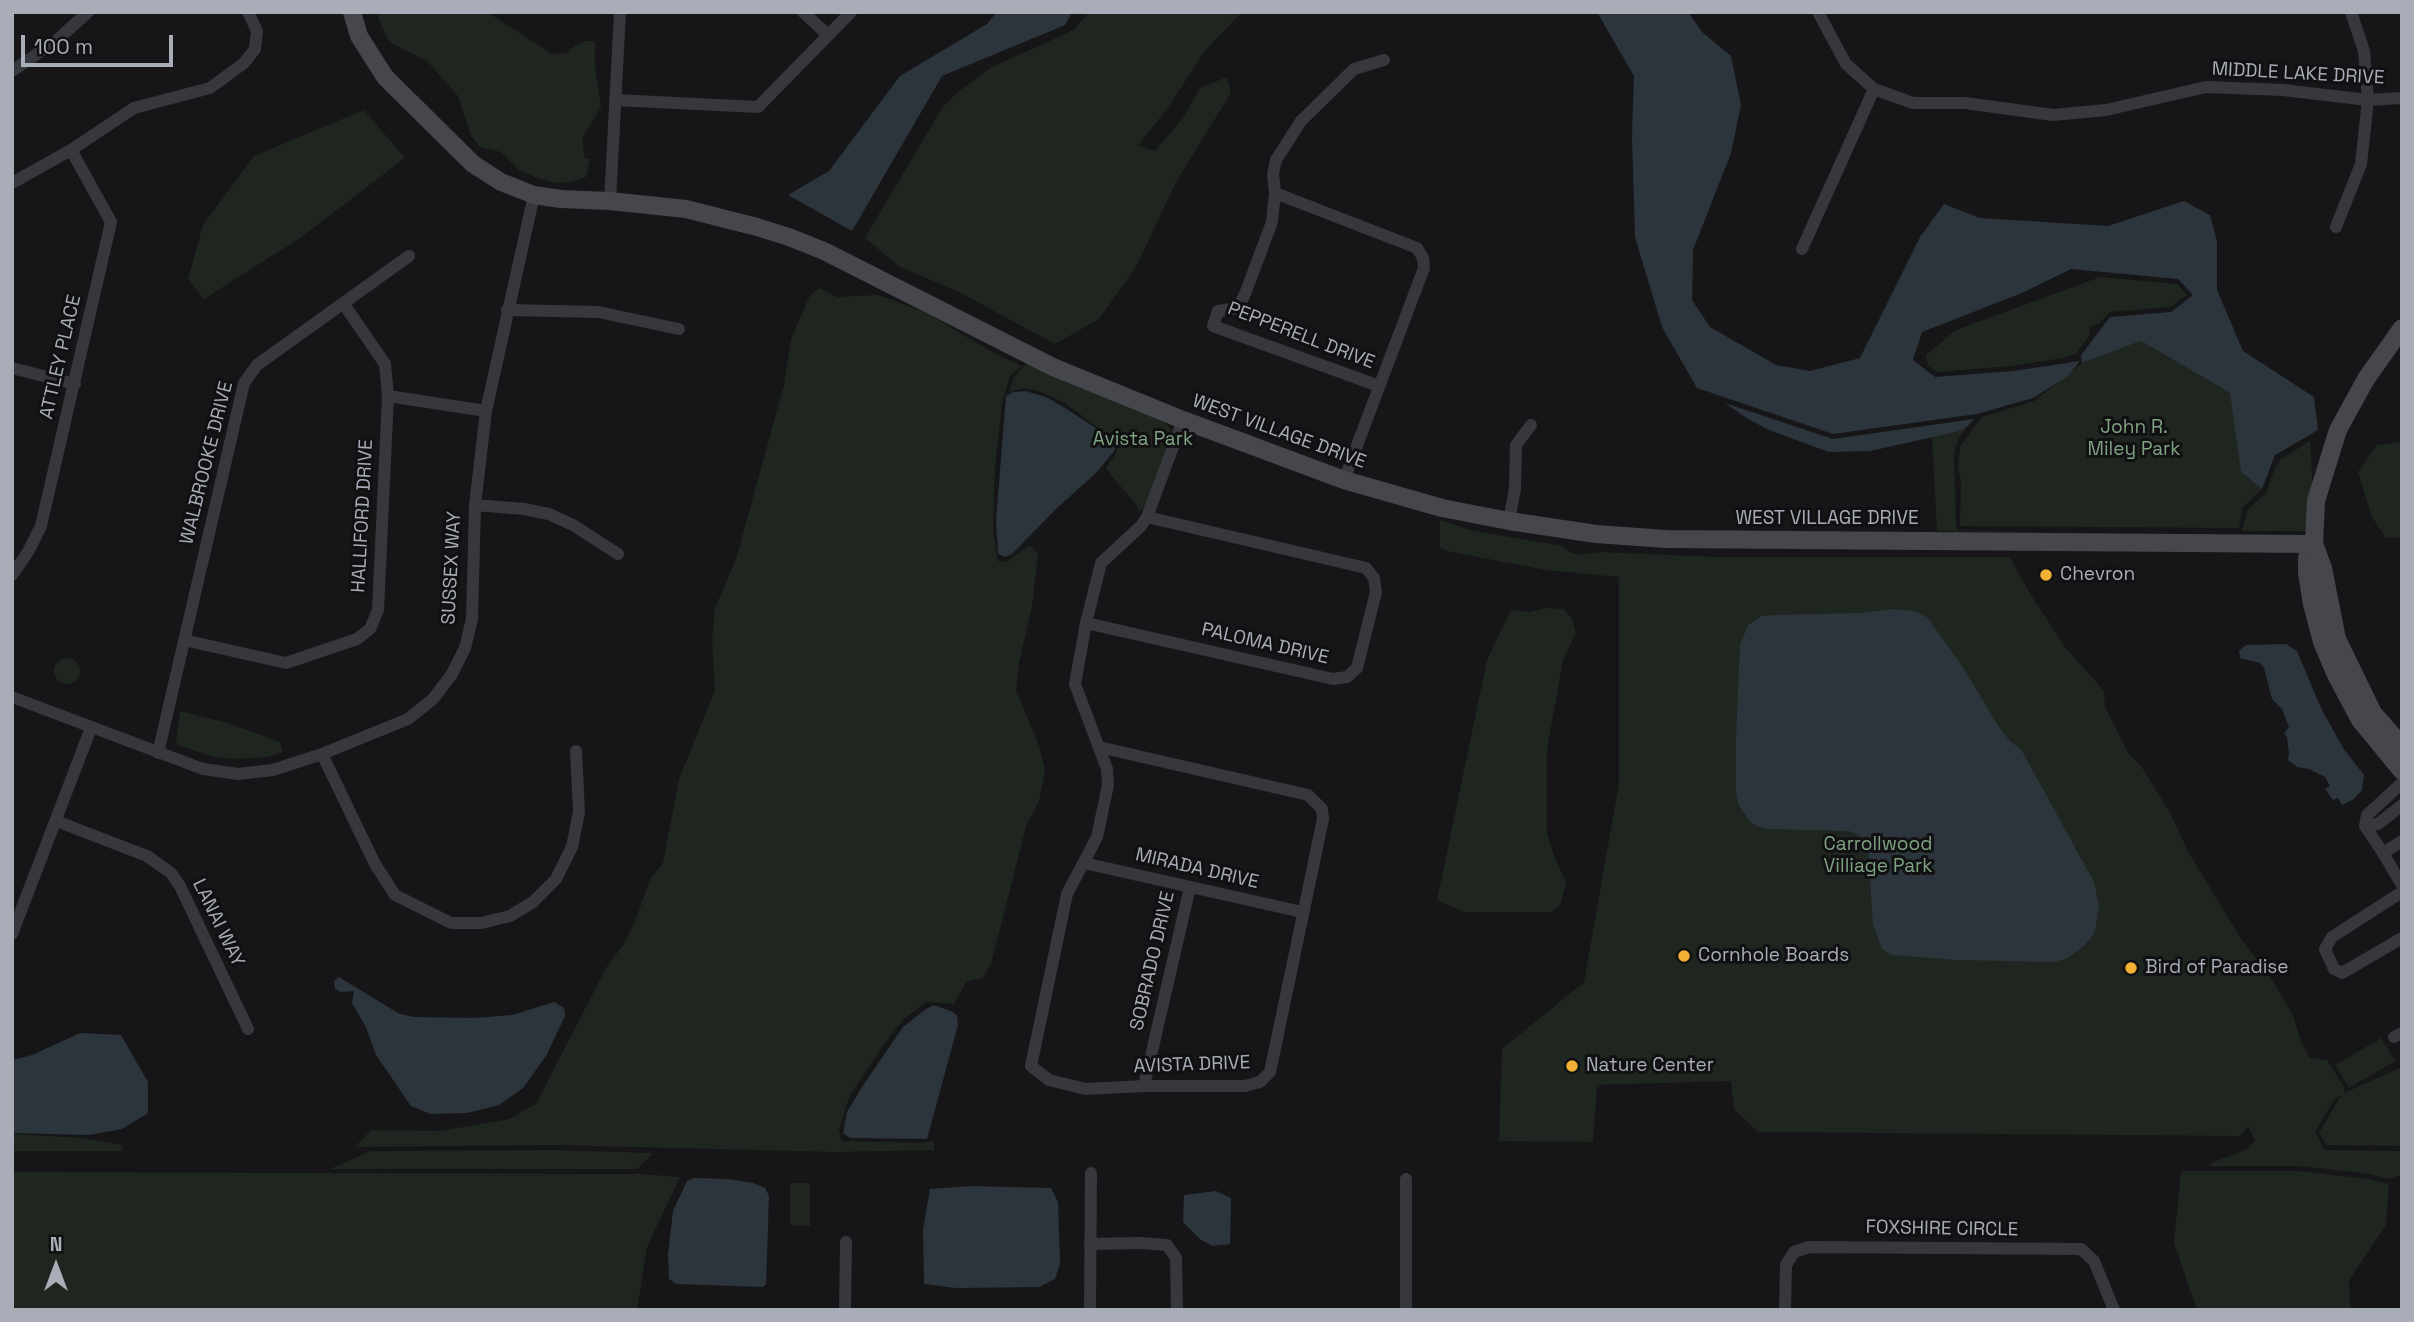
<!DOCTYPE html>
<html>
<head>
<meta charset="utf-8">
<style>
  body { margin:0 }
  #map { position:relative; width:2414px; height:1322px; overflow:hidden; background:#161618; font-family:"Space Grotesk",sans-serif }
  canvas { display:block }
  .frame { position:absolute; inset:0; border:14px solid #a8adb8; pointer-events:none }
  .north { position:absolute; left:21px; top:1231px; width:70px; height:70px; -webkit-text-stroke:5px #111113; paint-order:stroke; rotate:0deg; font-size:19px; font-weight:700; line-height:28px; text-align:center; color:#a8adb8 }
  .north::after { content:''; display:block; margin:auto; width:24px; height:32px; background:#a8adb8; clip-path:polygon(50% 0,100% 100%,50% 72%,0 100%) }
  .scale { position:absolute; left:21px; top:35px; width:152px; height:32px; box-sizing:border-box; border:4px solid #a8adb8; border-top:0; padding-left:9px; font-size:21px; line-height:24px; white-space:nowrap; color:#a8adb8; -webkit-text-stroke:5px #111113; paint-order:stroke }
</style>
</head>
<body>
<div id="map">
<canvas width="2414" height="1322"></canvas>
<div class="frame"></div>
<div class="north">N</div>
<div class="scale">100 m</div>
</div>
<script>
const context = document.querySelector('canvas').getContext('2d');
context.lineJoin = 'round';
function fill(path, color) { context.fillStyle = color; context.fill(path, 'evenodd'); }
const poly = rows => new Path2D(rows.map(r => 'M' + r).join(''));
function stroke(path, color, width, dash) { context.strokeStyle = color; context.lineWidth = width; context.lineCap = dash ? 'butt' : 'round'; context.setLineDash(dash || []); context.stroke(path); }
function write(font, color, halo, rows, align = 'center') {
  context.font = font + ' "Space Grotesk",sans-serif'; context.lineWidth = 6; context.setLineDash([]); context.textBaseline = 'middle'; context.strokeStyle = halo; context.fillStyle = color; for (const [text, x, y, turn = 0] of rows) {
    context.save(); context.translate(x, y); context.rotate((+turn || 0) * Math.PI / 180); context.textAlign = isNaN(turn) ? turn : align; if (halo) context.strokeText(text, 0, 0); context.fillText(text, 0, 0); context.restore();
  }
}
fill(poly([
  [376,12,487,12,552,54,567,53,576,45,587,41,595,41,595,68,601,107,582,139,585,158,590,159,586,177,572,182,555,183,535,177,519,170,501,152,480,147,471,135,458,96,427,61,393,44,387,38],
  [1089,12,1242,12,1204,52,1169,106,1138,146,1155,151,1183,118,1200,88,1227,77,1231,93,1177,180,1136,267,1099,319,1055,344,955,290,900,267,865,238,942,108,958,92,990,68,1074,30],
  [364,110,405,158,300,238,204,299,188,279,203,225,254,156],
  [2100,277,2177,284,2187,295,2170,307,2110,312,2099,324,2090,326,2089,336,2076,354,2063,358,2012,366,1937,372,1928,366,1926,355,1956,330],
  [820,288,837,297,878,295,925,312,992,352,1022,366,1010,376,1002,403,995,467,993,530,998,561,1007,562,1030,545,1038,554,1032,606,1019,663,1016,691,1040,748,1045,770,1039,801,1026,826,991,964,983,978,966,982,954,1004,926,1002,903,1020,885,1043,850,1095,839,1129,842,1141,921,1143,934,1141,934,1150,837,1152,553,1145,355,1147,371,1130,440,1131,509,1119,536,1104,606,968,624,944,636,919,650,879,663,863,679,779,715,690,712,639,715,608,736,559,784,385,791,339,810,295],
  [2141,341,2231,394,2241,472,2262,489,2243,507,2239,528,1960,526,1961,480,1958,470,1960,447,1982,417,2034,401,2082,363],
  [1027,362,1162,421,1169,426,1171,432,1170,438,1146,505,1139,512,1135,503,1110,474,1106,467,1116,454,1118,447,1117,442,1065,403,1039,391,1024,388,1009,392,1013,379],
  [1967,427,1959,438,1954,453,1956,526,1958,530,2059,532,1937,531,1932,437,1960,431],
  [2310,441,2313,492,2309,531,2242,531,2247,510,2266,493,2275,468,2281,459],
  [2402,442,2402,537,2386,538,2372,517,2358,472,2377,445],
  [1440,520,1470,530,1562,546,1569,552,1579,555,1599,552,1720,557,2010,557,2029,592,2065,647,2104,691,2105,707,2128,753,2141,766,2169,811,2190,855,2238,934,2276,986,2293,1015,2302,1044,2310,1058,2327,1060,2344,1087,2344,1093,2402,1067,2402,1146,2326,1145,2319,1133,2341,1095,2334,1100,2315,1132,2325,1150,2402,1151,2402,1175,2388,1179,2369,1174,2300,1166,2208,1166,2216,1161,2246,1150,2255,1141,2248,1126,2240,1136,1758,1132,1734,1109,1731,1081,1597,1085,1593,1142,1499,1141,1502,1049,1584,982,1619,783,1619,577,1545,570,1447,551,1441,548,1440,545],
  [1546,608,1564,609,1572,619,1576,633,1563,660,1547,749,1547,834,1556,861,1566,881,1561,904,1551,912,1464,912,1437,900,1487,660,1511,610,1529,612],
  '54 671a13 13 0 1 1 26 0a13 13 0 1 1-26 0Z',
  [180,711,228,723,280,742,283,752,268,757,233,759,213,757,178,745,176,742],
  [2381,1038,2395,1061,2349,1088,2335,1065],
  [12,1134,83,1138,123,1145,121,1151,12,1151],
  [553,1150,653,1153,637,1169,318,1169,330,1169,371,1151],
  [2181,1171,2299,1171,2368,1179,2389,1184,2386,1225,2349,1280,2350,1310,2197,1310,2174,1243],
  [12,1172,640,1174,680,1177,647,1247,637,1310,12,1310],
  [790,1183,810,1183,810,1226,790,1225]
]), '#1e261f');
fill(poly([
  [997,12,1072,12,1065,25,942,76,852,231,788,195,829,171,900,76,987,24],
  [1597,12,1688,12,1702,32,1731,56,1741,105,1731,153,1693,250,1692,300,1710,327,1776,365,1810,371,1860,358,1920,237,1944,204,1980,218,2108,226,2184,201,2210,215,2217,241,2217,290,2243,351,2314,397,2318,430,2275,455,2262,489,2241,472,2230,393,2141,341,2082,363,2081,355,2110,317,2171,312,2193,295,2178,279,2071,269,2022,293,1922,332,1913,360,1935,377,2013,371,2080,361,2068,376,2033,398,1977,414,1833,434,1697,388,1662,327,1635,237,1632,136,1634,76],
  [1025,391,1046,397,1065,408,1102,432,1115,444,1115,450,1097,472,1057,508,1013,553,1006,557,998,554,996,520,1006,396,1013,392],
  [1725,403,1833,439,1974,419,1967,427,1960,431,1870,451,1829,452,1769,430,1748,419],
  [1894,609,1914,611,1927,617,1962,666,1997,724,2009,740,2022,751,2094,882,2099,906,2095,932,2085,945,2068,958,2054,962,1958,960,1891,955,1882,949,1873,925,1868,849,1865,842,1855,833,1848,831,1768,829,1759,827,1750,822,1738,804,1736,791,1736,739,1740,645,1748,625,1762,616,1772,615,1862,613],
  [2286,644,2297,651,2321,708,2343,748,2364,775,2362,790,2354,799,2342,805,2338,798,2333,800,2325,789,2330,786,2325,777,2309,769,2297,767,2288,760,2289,754,2287,737,2284,733,2289,727,2282,709,2272,699,2264,668,2260,663,2240,658,2239,651,2246,645],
  [339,977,398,1013,413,1017,475,1018,512,1015,554,1002,564,1008,565,1016,546,1056,523,1088,499,1105,467,1113,431,1114,411,1106,376,1055,366,1027,352,1003,354,991,341,992,335,989,334,981],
  [934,1005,953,1012,957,1016,958,1025,927,1139,850,1138,843,1133,847,1112,862,1087,903,1027,926,1009],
  [80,1033,121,1035,148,1082,148,1113,122,1129,89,1135,12,1133,12,1060,32,1055],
  [694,1178,728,1179,753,1183,765,1188,769,1196,766,1284,763,1287,677,1284,669,1279,668,1255,673,1211,687,1181],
  [970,1186,1051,1188,1058,1202,1060,1263,1055,1279,1039,1287,956,1288,924,1284,923,1229,930,1189],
  [1216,1191,1231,1198,1230,1244,1212,1246,1200,1239,1183,1222,1184,1195]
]), '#2c353c');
stroke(poly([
  [803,12,828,35],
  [1818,12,1846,64,1874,89,1913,103,1965,103,2053,115,2106,110,2206,87,2283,90,2368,100,2402,98],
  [12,71,56,41,88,12],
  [615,100,758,107,851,12],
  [12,183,71,150,134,108,210,88,244,63,255,49,257,31,248,12],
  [1275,193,1417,248,1423,258,1424,268,1344,480],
  [610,201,620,12],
  [2336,227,2361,164,2368,100,2364,51,2351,12],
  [1802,249,1874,89],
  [507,310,598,312,679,329],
  [12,368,75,384],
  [1379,386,1213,326,1218,311,1238,308,1245,294,1272,222,1275,193,1273,174,1276,160,1301,121,1354,69,1384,60],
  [388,396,486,411],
  [475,505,524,509,549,514,573,525,618,554],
  [1509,521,1515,489,1516,445,1531,425],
  [12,575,28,552,41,526,111,222,71,150],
  [1086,623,1333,679,1347,677,1357,668,1376,592,1374,578,1366,568,1147,517],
  [184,640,286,663,357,639,370,629,378,610,388,396,385,364,343,303],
  [12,697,203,769,238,774,273,770,322,754,408,719,433,699,452,674,465,648,472,619,475,505,486,411,534,195],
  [1099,747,1308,795,1322,809,1323,819,1270,1072,1260,1082,1245,1086,1144,1086,1086,1089,1049,1080,1031,1066,1067,894,1097,837,1108,785,1107,769,1075,684,1086,623,1101,563,1141,526,1147,517,1183,420],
  [158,753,244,383,257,365,409,256],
  [322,754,375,864,395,895,451,923,481,923,510,916,533,902,556,879,572,847,579,812,576,751],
  [56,821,147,856,171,873,180,886,248,1029],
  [2365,826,2367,815,2402,783],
  [2365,826,2378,824,2402,805],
  [2365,826,2383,853],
  [2402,841,2383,853,2402,885],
  [1084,863,1302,912],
  [2402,892,2332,937,2325,949,2334,969,2342,973,2402,938],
  [12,934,91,728],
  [2394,1037,2402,1033],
  [1144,1086,1190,887],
  [1090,1244,1140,1243,1167,1245,1176,1258,1177,1310],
  [845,1310,846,1242],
  [1090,1310,1091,1173],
  [1406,1310,1406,1179],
  [1785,1310,1786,1265,1794,1252,1809,1247,2081,1249,2094,1261,2114,1310]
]), '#37383d', 12);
stroke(poly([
  [352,12,359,36,385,77,473,164,501,182,534,195,561,199,610,201,686,209,757,227,789,237,824,251,1053,367,1183,420,1344,480,1442,508,1509,521,1596,534,1666,539,2314,544],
  [2402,328,2366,379,2338,430,2316,501,2314,544,2323,568,2337,639,2373,713,2402,746],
  [2314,544,2307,558,2307,573,2312,604,2322,642,2336,675,2360,720,2402,771]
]), '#45474d', 18);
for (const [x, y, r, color] of [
  [2046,575,7,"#f2b134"],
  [1684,956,7,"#f2b134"],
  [2131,968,7,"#f2b134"],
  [1572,1066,7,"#f2b134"]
]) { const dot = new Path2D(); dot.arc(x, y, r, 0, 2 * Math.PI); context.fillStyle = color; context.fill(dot); stroke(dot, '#111113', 2.5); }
write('19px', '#a8adb8', '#111113', [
  ["MIDDLE LAKE DRIVE",2298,74,3],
  ["PEPPERELL DRIVE",1301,336,21],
  ["ATTLEY PLACE",61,357,-77],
  ["WEST VILLAGE DRIVE",1279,432,20],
  ["WALBROOKE DRIVE",207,463,-76],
  ["HALLIFORD DRIVE",363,516,-87],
  ["WEST VILLAGE DRIVE",1827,519],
  ["SUSSEX WAY",452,568,-87],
  ["PALOMA DRIVE",1265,644,13],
  ["MIRADA DRIVE",1197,869,13],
  ["LANAI WAY",218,923,64],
  ["SOBRADO DRIVE",1153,961,-77],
  ["AVISTA DRIVE",1192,1065,-2],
  ["FOXSHIRE CIRCLE",1942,1229,1]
]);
write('19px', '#7fa381', '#111113', [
  ["John R.",2134,428],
  ["Miley Park",2134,450],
  ["Avista Park",1143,440],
  ["Carrollwood",1878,845],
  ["Villiage Park",1878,867]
]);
write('19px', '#a8adb8', '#111113', [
  ["Chevron",2060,575],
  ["Cornhole Boards",1698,956],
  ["Bird of Paradise",2145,968],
  ["Nature Center",1586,1066]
], 'left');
</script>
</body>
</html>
